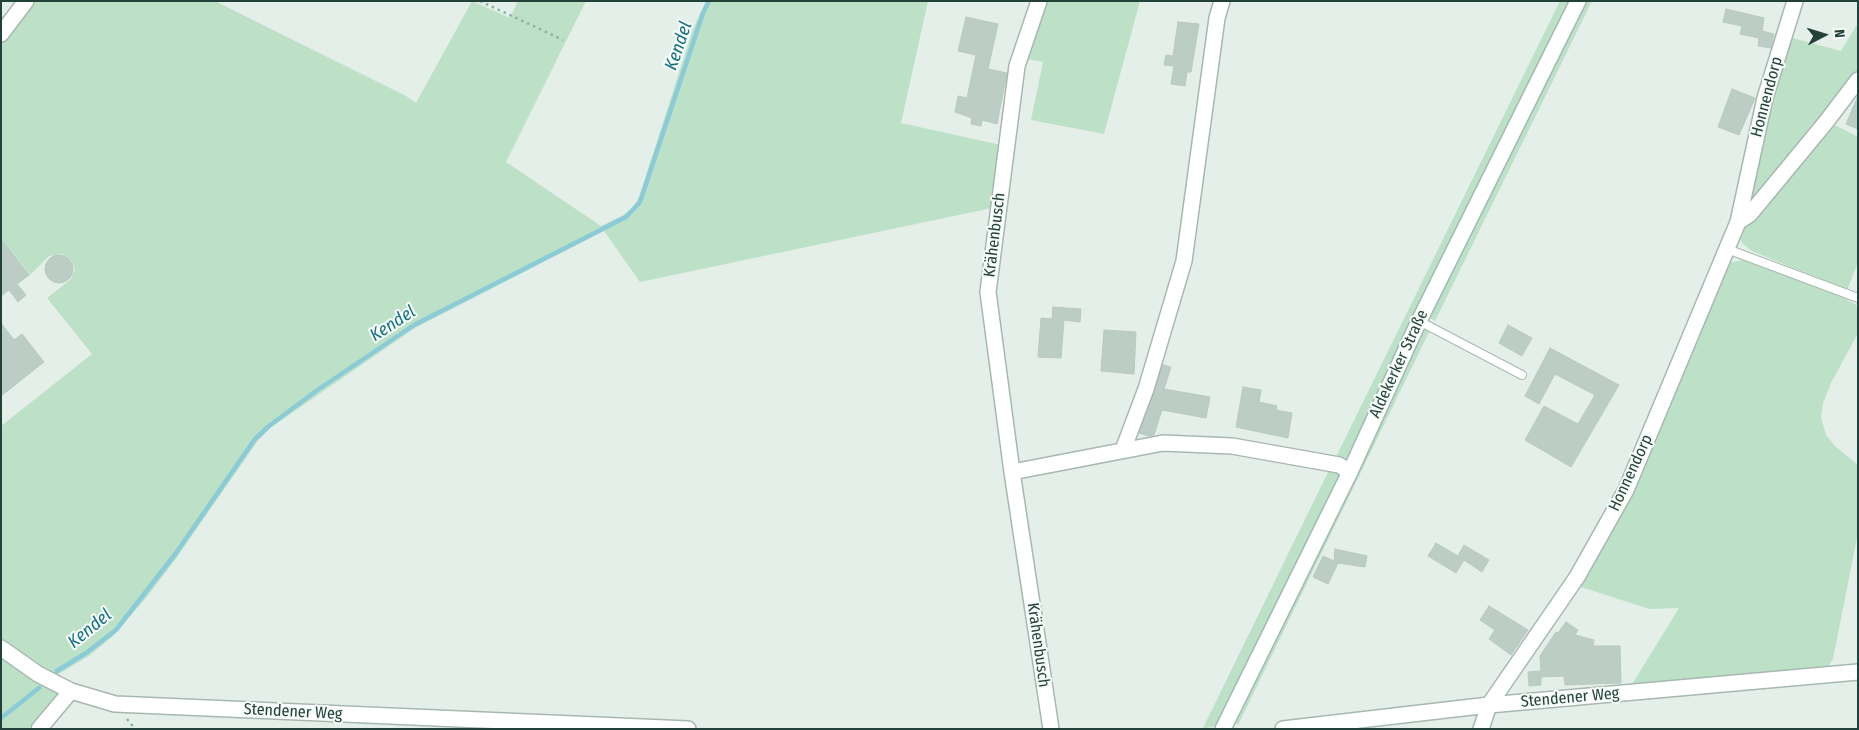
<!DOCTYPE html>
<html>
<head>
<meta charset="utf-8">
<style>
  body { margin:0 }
  #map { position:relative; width:1859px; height:730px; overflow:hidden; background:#e5efea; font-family:"Fira Sans Condensed",sans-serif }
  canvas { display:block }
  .frame { position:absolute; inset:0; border:2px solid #224239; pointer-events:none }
  .north { position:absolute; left:1799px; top:10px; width:50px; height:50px; -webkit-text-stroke:4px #f6fbf8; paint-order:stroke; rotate:85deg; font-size:14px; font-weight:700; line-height:20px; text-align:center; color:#224239 }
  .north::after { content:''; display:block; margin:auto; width:18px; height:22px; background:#224239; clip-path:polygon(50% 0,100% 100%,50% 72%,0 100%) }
</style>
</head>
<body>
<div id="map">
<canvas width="1859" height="730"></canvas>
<div class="frame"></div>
<div class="north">N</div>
</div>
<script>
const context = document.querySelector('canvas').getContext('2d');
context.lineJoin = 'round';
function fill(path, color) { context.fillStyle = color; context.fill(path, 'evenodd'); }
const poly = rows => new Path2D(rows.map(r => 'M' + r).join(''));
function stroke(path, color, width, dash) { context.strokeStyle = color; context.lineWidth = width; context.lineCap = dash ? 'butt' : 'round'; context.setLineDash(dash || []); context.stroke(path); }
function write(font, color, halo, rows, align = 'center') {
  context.font = font + ' "Fira Sans Condensed",sans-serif'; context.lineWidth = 4; context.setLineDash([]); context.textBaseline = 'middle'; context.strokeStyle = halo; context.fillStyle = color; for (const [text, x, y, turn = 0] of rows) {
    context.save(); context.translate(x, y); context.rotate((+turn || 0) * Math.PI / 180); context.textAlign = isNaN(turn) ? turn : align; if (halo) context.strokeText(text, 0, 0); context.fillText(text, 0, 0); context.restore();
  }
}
fill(poly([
  [33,1,215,1,406,96,416,103,472,1,510,18,518,1,586,1,506,162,601,226,623,215,632,209,639,197,693,29,706,1,928,1,901,123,1001,145,992,208,640,282,604,231,415,328,270,428,257,442,175,560,146,598,112,637,89,656,55,676,1,641,1,426,92,354,47,298,71,279,75,269,71,260,63,254,49,256,30,275,1,238,1,42],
  [1042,1,1140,1,1104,134,1031,120,1043,62,1023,58],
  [1560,1,1570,1,1347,459,1343,462,1335,459],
  [1585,1,1592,1,1435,321,1430,318],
  [1858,23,1858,73,1746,210,1770,103,1789,37,1841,51],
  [1831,123,1858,137,1858,263,1847,290,1752,251,1743,244,1739,237,1744,225],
  [1742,260,1750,261,1835,293,1858,306,1858,333,1831,383,1823,403,1821,418,1826,435,1835,446,1858,465,1858,533,1833,659,1826,669,1631,686,1679,608,1649,609,1578,586,1728,263],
  [1425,329,1430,330,1238,725,1234,722,1235,716],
  [1331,466,1338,471,1339,476,1221,718,1213,727,1203,728],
  [1,656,59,692,28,729,1,729]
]), '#bce1c6');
stroke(poly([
  [57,671,86,653,116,630,176,553,255,439,269,426,316,391,414,325,626,217,640,202,703,13,709,1],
  [1,718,39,688]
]), '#8acbd7', 4.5);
const building = poly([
  [1726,9,1764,18,1762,31,1774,34,1771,48,1758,46,1759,38,1740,34,1742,26,1723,22,1726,9],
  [966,17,998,24,988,69,1007,73,997,124,982,120,981,126,971,124,972,118,955,112,958,96,967,98,976,55,958,51,966,17],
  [1178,22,1199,24,1191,72,1187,72,1185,86,1171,84,1174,66,1164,65,1166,55,1173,56,1178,22],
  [1732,89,1755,98,1739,135,1718,127,1732,89],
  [1858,96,1858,129,1846,124,1858,96],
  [1,239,29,275,17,284,26,295,18,302,9,290,1,296,1,239],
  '45 269a14 14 0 1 1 28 0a14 14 0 1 1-28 0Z',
  [1053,307,1081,309,1080,322,1064,320,1061,358,1038,357,1041,318,1052,319,1053,307],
  [1,323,14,340,22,334,44,362,1,396,1,323],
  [1508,325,1532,338,1522,356,1499,343,1508,325],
  [1104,330,1136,332,1134,374,1101,371,1104,330],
  [1550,348,1619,385,1571,467,1525,440,1544,406,1578,424,1595,395,1555,374,1539,404,1525,396,1550,348],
  [1163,365,1171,367,1164,389,1210,397,1206,418,1162,410,1154,435,1148,436,1139,433,1163,365],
  [1243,387,1261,390,1259,402,1277,406,1276,410,1292,413,1288,438,1236,427,1243,387],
  [1436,543,1458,556,1464,545,1489,560,1482,572,1464,560,1456,573,1428,556,1436,543],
  [1335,549,1367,556,1365,567,1338,563,1328,584,1313,577,1323,556,1334,561,1335,549],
  [1489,606,1528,630,1511,655,1489,639,1495,630,1480,620,1489,606],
  [1566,622,1578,630,1575,635,1594,640,1593,646,1620,646,1621,683,1565,685,1564,676,1541,677,1541,676,1541,685,1529,686,1528,672,1541,671,1540,656,1556,632,1558,633,1566,622]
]);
fill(building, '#bccdc6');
stroke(building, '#b6c9c1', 1);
const lane = poly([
  [1727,249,1858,298],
  [1419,321,1522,375]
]);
const street = poly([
  [1039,1,1017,66,988,292,1012,472,1051,729],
  [1,34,26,1],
  [1738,222,1750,214,1826,122,1858,80],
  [1123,450,1146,389,1184,261,1217,18,1222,1],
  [1012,472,1163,443,1232,446,1339,465,1350,472],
  [1,648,38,674,71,691,115,704,688,729],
  [39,729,71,691],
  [1283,729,1489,705,1858,672],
  [1481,729,1489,705,1577,577,1626,490,1738,222,1765,98,1795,1]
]);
const secondary = poly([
  [1223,729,1350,472,1419,321,1578,1]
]);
stroke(lane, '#a7b8b1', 10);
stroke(street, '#a7b8b1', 18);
stroke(secondary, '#a2bbb2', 18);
stroke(poly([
  [480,1,563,40],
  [127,719,135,729]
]), '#83b4a5', 2.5, [2.5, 4]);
stroke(lane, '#fff', 8);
stroke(street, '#fff', 15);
stroke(secondary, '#fff', 15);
write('16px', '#224239', '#f6fbf8', [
  ["Honnendorp",1767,97,-75],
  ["Krähenbusch",995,235,-83],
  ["Aldekerker Straße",1399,364,-65],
  ["Honnendorp",1631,473,-65],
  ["Krähenbusch",1038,645,82],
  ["Stendener Weg",1570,698,-5],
  ["Stendener Weg",293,712,3]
]);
write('italic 18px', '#177183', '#f6fbf8', [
  ["Kendel",679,46,-71],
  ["Kendel",393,324,-33],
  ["Kendel",90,629,-39]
]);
</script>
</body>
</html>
